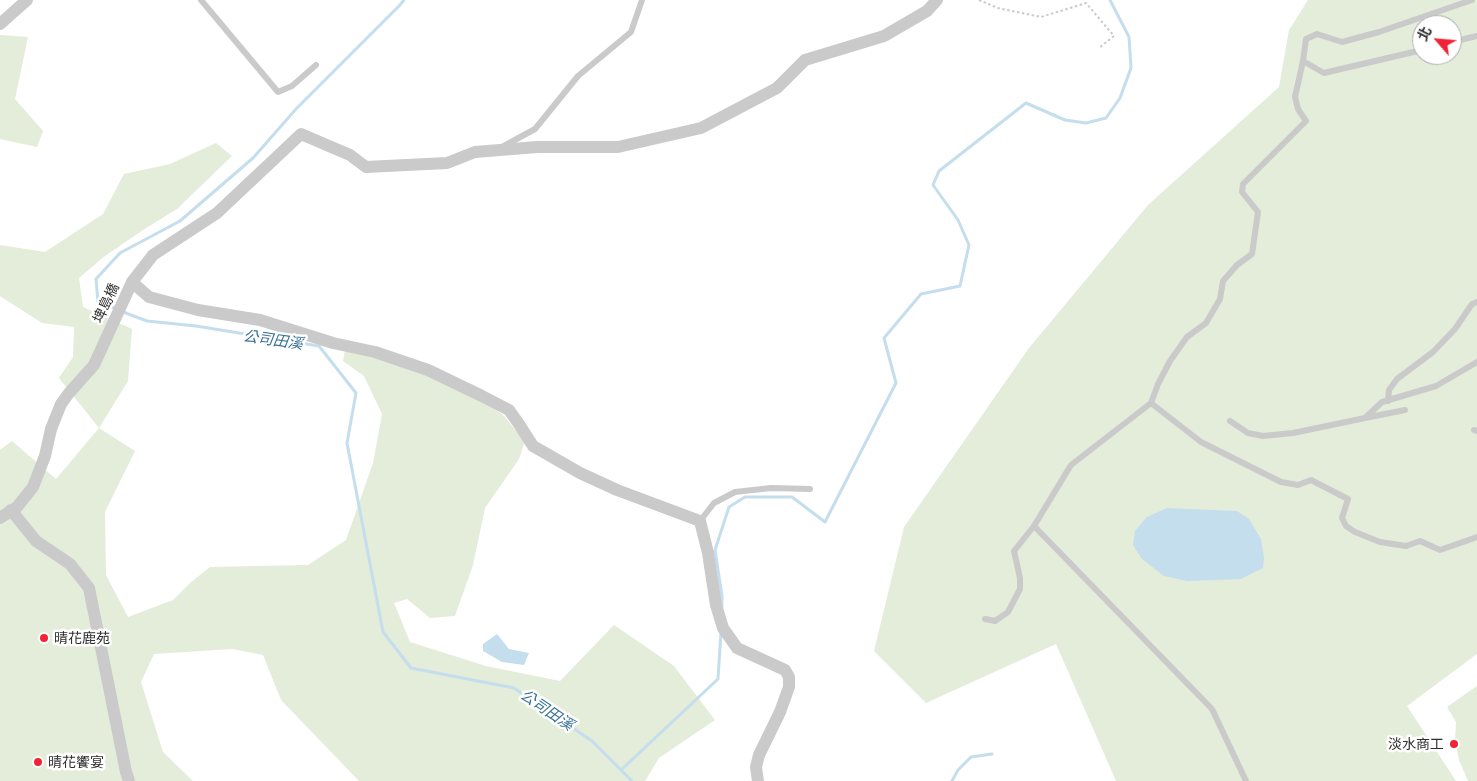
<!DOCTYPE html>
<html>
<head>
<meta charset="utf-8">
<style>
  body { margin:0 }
  #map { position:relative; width:1477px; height:781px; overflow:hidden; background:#fff; font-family:Barlow,"Noto Sans TC",sans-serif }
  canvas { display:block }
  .north { position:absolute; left:1412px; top:15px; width:50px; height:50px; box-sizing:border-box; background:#fff; border:1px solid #ababab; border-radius:50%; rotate:297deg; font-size:14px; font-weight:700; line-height:20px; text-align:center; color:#2d2d2d }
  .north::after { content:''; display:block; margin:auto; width:18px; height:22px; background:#f12335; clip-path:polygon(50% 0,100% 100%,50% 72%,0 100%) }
</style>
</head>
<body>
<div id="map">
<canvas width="1477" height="781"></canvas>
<div class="north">北</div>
</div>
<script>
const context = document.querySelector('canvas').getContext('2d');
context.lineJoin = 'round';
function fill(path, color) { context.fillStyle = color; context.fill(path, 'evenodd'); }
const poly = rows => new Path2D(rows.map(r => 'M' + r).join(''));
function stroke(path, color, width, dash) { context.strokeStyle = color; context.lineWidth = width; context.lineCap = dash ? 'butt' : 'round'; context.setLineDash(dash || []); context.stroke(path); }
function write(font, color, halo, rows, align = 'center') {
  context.font = font + ' Barlow,"Noto Sans TC",sans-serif'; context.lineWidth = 5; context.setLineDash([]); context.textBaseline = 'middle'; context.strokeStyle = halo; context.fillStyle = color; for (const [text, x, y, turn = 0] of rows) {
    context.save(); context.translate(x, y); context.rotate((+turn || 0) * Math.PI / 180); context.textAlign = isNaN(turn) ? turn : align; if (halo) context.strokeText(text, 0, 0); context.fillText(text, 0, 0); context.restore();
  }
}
fill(poly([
  [1308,0,1477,0,1477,654,1407,706,1456,781,1116,781,1056,644,926,703,874,651,904,527,1029,348,1148,205,1279,87,1289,30],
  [1422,25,1452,25,1452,55,1422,55],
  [0,35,28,37,15,99,43,131,37,147,0,139],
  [216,143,232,156,177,209,143,230,105,256,79,278,83,307,132,329,128,381,99,428,135,451,105,512,106,575,128,617,173,600,190,583,210,567,308,565,346,540,373,463,382,414,364,376,343,361,345,350,356,351,465,389,502,414,525,441,519,459,485,508,473,565,455,616,430,618,407,599,394,603,410,642,486,666,560,681,614,625,674,666,715,720,659,758,645,781,359,781,281,700,263,655,232,649,154,654,141,682,163,752,193,781,0,781,0,450,12,441,56,479,99,428,59,378,73,357,74,327,42,323,0,296,0,245,45,252,103,214,124,174,170,164],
  [1477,686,1477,781,1468,781,1459,760,1455,742,1456,722,1447,707]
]), '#e4ecda');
fill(poly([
  [1167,508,1237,511,1249,519,1261,539,1264,558,1263,568,1241,579,1187,581,1164,576,1142,559,1133,545,1135,531,1147,517],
  [497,634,509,649,529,653,524,665,502,662,483,651,483,644]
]), '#c4deed');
stroke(poly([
  [117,309,98,302,96,279,120,253,180,221,253,158,296,109,399,6,404,0],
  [123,312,147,321,196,326,319,346,356,393,347,443,383,632,411,668,514,688,592,741,632,781],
  [722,606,722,596,715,550,729,507,745,497,792,497,825,522,896,383,884,338,921,294,960,286,969,245,958,220,933,185,939,171,1026,103,1065,120,1086,123,1106,118,1120,98,1131,68,1129,37,1110,0],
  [621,770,718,679,721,632],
  [952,781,958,770,971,757,992,754]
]), '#c4deed', 3);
stroke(poly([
  [979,0,998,8,1041,17,1086,3,1114,36,1099,48]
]), '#cacaca', 2, [2.5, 2.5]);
stroke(poly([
  [201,0,278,92,292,86,316,65],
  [1452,42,1477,36],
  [1303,61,1324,73,1422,50],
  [502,147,535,129,578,76,631,32,642,0],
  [1388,401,1389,390,1397,379,1433,352,1455,329,1472,304,1477,302],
  [1151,403,1158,384,1170,361,1187,337,1206,323,1220,299,1223,281,1237,265,1252,254,1258,212,1242,192,1243,184,1306,121,1298,109,1295,97,1303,61,1306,39,1317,34,1342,42,1379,32,1472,0],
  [1365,418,1405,410],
  [1230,421,1248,433,1263,436,1293,433,1365,418,1382,402,1436,386,1477,362],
  [1474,430,1477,431],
  [700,521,714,503,735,492,771,488,810,489],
  [1034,526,1212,709,1246,781],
  [985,619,995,621,1008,612,1020,589,1020,578,1014,551,1034,526,1071,465,1151,403,1201,442,1281,482,1298,485,1311,480,1348,499,1342,518,1346,526,1355,532,1380,542,1406,546,1420,541,1440,550,1477,537]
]), '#cacaca', 6);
stroke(poly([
  [0,24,27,0],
  [132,282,149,297,198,310,260,320,333,343,375,352,428,370,482,396,509,410,519,424,533,446,580,473,617,490,700,521,708,553,716,605,723,628,737,648,785,670,789,677,789,687,780,712,759,755,756,767,758,781],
  [11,510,36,541,70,564,89,588,126,772,129,781],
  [0,518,17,507,33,487,45,456,51,429,61,404,69,393,94,365,132,282,153,255,217,213,301,134,350,155,366,167,447,163,475,152,537,147,618,147,701,128,777,88,805,60,884,36,927,11,937,0]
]), '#cacaca', 12);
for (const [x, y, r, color] of [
  [44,638,5,"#f12335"],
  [1454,744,5,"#f12335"],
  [38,762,5,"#f12335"]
]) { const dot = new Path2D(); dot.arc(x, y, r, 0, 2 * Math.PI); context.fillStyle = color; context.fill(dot); stroke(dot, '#fff', 2); }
write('14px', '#2d2d2d', '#fff', [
  ["埤島橋",106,303,-65]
]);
write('14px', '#2d2d2d', '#fff', [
  ["晴花鹿苑",54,638],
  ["淡水商工",1444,744,"right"],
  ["晴花饗宴",48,762]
], 'left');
write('italic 15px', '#367195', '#fff', [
  ["公司田溪",273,340,8],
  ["公司田溪",547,710,34]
]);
</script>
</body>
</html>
